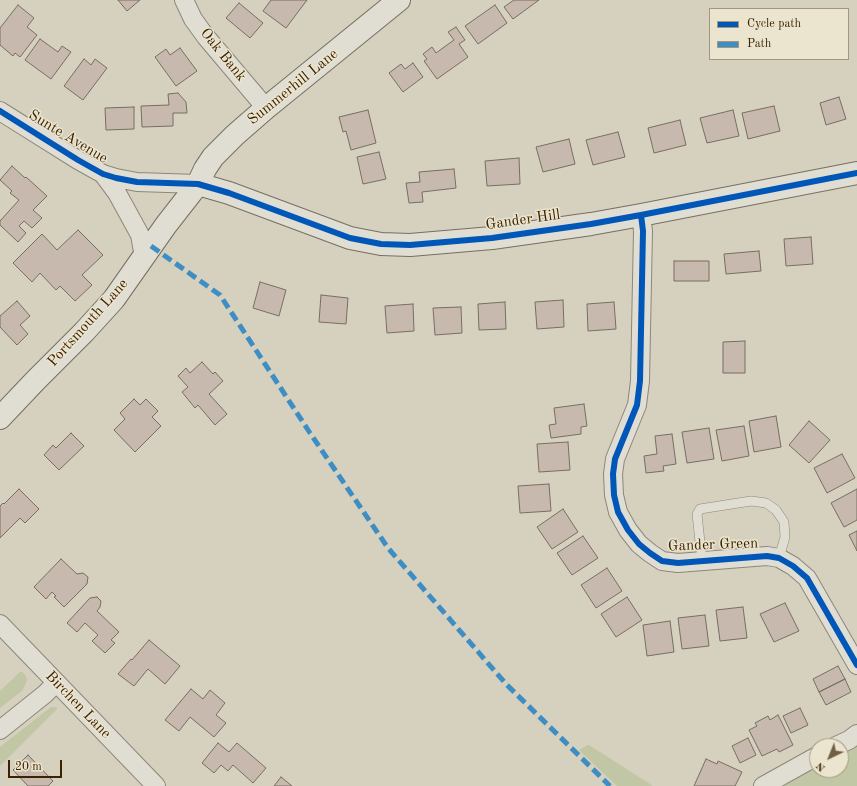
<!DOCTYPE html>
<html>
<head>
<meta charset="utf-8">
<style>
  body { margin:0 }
  #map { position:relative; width:857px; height:786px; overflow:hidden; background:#d6d0be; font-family:"Old Standard TT",serif }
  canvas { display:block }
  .legend { position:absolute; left:709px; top:8px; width:140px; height:52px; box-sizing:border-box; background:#ebe4ce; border:1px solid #a5967c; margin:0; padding:5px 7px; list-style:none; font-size:12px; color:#3b2202 }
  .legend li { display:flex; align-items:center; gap:8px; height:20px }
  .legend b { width:20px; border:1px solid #a5967c }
  .north { position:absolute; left:809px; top:738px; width:40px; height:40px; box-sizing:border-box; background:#ebe4ce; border:1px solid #a5967c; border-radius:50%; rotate:223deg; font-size:11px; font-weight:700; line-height:16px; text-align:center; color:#3b2202 }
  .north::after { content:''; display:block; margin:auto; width:14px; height:18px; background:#715f44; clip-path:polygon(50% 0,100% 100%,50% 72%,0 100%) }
  .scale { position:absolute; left:8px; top:760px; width:54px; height:18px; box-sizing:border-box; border:2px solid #3b2202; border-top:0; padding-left:5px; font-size:12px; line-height:14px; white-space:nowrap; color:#3b2202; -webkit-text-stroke:3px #ebe4ce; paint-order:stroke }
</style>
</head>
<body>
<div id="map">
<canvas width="857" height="786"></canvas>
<ul class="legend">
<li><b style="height:5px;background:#0057b8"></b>Cycle path</li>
<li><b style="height:5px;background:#3e8ec4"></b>Path</li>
</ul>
<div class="north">N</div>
<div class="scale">20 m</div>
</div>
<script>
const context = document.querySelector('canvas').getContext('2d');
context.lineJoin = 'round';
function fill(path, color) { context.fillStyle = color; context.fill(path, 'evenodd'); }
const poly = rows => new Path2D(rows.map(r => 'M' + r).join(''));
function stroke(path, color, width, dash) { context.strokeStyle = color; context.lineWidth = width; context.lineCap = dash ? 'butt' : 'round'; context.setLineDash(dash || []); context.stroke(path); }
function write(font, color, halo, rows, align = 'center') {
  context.font = font + ' "Old Standard TT",serif'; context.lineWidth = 3; context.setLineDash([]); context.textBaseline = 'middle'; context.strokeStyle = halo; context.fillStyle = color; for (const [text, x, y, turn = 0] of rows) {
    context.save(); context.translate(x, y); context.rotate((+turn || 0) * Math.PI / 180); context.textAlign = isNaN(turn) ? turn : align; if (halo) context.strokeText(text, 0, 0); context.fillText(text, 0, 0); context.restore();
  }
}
fill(poly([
  [21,671,26,676,27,680,23,690,0,708,0,691],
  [51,707,55,707,58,708,0,766,0,747],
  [857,743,857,786,781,786,817,766,817,770,841,770,841,752],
  [588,745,589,745,653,786,617,786,579,750]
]), '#c1c6a4');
const building = poly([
  [118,0,140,0,127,11,118,0],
  [271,0,307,0,286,28,263,11,271,0],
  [514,0,539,0,513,19,504,7,514,0],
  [239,3,263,23,250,38,226,18,239,3],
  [18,5,34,18,27,27,37,35,20,57,15,53,13,56,0,45,0,28,18,5],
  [495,5,507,23,478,44,465,26,495,5],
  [456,27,465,40,459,44,468,57,437,79,424,61,427,59,423,54,432,47,436,53,454,40,448,32,456,27],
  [40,39,58,52,62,46,71,52,51,79,25,60,40,39],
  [180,48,197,71,176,86,155,57,166,49,170,55,180,48],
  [84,59,91,65,95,59,107,68,83,100,64,86,84,59],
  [413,63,423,77,403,92,389,73,401,64,405,69,413,63],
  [178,93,186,102,187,113,173,113,173,126,142,127,141,106,169,105,168,94,178,93],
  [839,97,846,119,826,125,820,103,839,97],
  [774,106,780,131,748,139,742,113,774,106],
  [134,107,134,129,106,130,105,108,134,107],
  [368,110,376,143,351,150,346,131,343,132,339,117,368,110],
  [733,110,739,136,707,143,700,118,733,110],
  [680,120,686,145,654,153,648,128,680,120],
  [618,132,625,157,593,165,586,140,618,132],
  [569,139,575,164,543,172,536,147,569,139],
  [379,152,386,179,363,184,357,157,379,152],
  [519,158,520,184,487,186,485,161,519,158],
  [12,166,25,178,26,177,47,196,33,210,42,218,32,228,24,221,19,226,26,233,18,242,0,225,0,221,19,200,10,193,12,191,0,180,12,166],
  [454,169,456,188,422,192,423,202,409,203,406,183,420,182,419,172,454,169],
  [78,230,103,255,82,275,92,285,75,301,60,286,56,290,40,273,32,282,13,263,42,234,57,250,78,230],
  [811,237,813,264,786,266,784,239,811,237],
  [759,251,761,271,726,274,724,254,759,251],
  [674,261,709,261,709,281,674,281,674,261],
  [260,282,286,290,279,316,253,308,260,282],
  [321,295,348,298,346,324,319,322,321,295],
  [563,300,564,327,537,329,535,302,563,300],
  [17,301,30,316,20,325,28,334,17,345,0,327,0,316,17,301],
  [505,302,506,329,479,330,478,304,505,302],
  [614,302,616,329,588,331,587,304,614,302],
  [413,304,414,331,387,333,385,306,413,304],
  [461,307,462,333,435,335,433,308,461,307],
  [745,341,745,373,723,373,723,342,745,341],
  [202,362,213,374,215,372,223,381,209,394,227,414,215,425,198,405,195,408,182,392,188,387,178,376,186,368,190,373,202,362],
  [134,399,140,405,146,399,158,411,152,417,161,426,135,452,114,430,125,419,120,413,134,399],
  [584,404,587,426,581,427,581,434,551,438,549,425,556,424,554,408,584,404],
  [776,416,781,447,754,452,749,421,776,416],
  [809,421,830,440,809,463,789,445,809,421],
  [744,426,749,456,722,461,716,430,744,426],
  [709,428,714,459,687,463,682,432,709,428],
  [71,433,84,446,59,470,44,455,53,445,56,448,71,433],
  [672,434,676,464,663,466,664,471,646,473,644,456,657,454,655,436,672,434],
  [568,442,570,470,539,472,537,444,568,442],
  [842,454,855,478,827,493,814,468,842,454],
  [549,484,551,511,520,513,518,486,549,484],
  [19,489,39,509,25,523,20,518,0,538,0,506,3,503,4,504,19,489],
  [857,489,857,520,844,527,831,503,857,489],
  [563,509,578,532,552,549,537,527,563,509],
  [857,531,857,551,849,535,857,531],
  [583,536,598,558,572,575,557,553,583,536],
  [61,559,77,574,83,573,88,577,87,584,64,607,54,597,56,596,52,592,46,599,34,587,61,559],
  [607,568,622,591,596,608,581,585,607,568],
  [97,597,101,601,100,607,97,611,119,632,111,640,115,643,105,653,92,641,98,635,85,623,77,632,67,623,90,598,97,597],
  [627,597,642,620,616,637,601,614,627,597],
  [785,603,799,631,774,642,760,614,785,603],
  [743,607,747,638,720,641,716,610,743,607],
  [705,615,709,646,682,649,678,618,705,615],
  [670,621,674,652,647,656,643,625,670,621],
  [149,640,180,666,165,684,148,669,134,686,118,674,131,659,132,660,149,640],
  [838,666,845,679,819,692,813,679,838,666],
  [845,679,851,692,826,705,819,692,845,679],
  [191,689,203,699,210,690,225,703,216,715,226,723,214,737,190,717,179,731,165,720,191,689],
  [800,708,808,725,791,733,783,716,800,708],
  [778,715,793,745,779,752,777,749,762,756,749,730,757,726,755,723,768,716,770,720,778,715],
  [748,738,756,755,740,763,732,746,748,738],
  [218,743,229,752,237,743,266,768,253,783,233,765,228,771,221,765,214,773,202,763,218,743],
  [28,755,53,781,48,786,28,786,13,770,28,755],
  [706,759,717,764,718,761,742,772,735,786,694,786,706,759],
  [281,777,292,786,274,786,281,777]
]);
fill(building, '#c8b9ae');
stroke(building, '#766f61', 1);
const lane = poly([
  [702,561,697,514,700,509,751,501,766,503,776,510,784,522,785,537,779,558]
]);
const street = poly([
  [184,0,193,19,206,37,266,108],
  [0,111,78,160,103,174,116,178,137,182,198,184],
  [103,174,117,193,140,235,144,257],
  [641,215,643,231,640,381,637,405,615,459,613,474,614,495,618,512,628,530,639,544,650,553,662,561,678,563,767,556,779,558,793,566,807,578,857,665],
  [0,624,156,786],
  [0,730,45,694,56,683],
  [836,746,849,740,857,734],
  [763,786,817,756]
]);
const secondary = poly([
  [198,184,229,193,350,238,381,244,410,245,492,238,591,224,641,215,857,173],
  [0,418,35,381,84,332,114,299,166,225,198,184,205,169,213,157,235,135,266,108,399,0]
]);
stroke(lane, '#8d8779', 10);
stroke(street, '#8d8779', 20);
stroke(secondary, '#766f61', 24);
stroke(lane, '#e0ddd3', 9);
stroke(street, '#e0ddd3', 18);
stroke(secondary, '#e0ddd3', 22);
stroke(poly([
  [151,246,220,295,310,433,388,548,506,684,610,786]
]), '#3e8ec4', 5, [10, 5]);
stroke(poly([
  [0,111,78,160,103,174,116,178,137,182,198,184,229,193,350,238,381,244,410,245,492,238,591,224,641,215,857,173],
  [641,215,643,231,640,381,637,405,615,459,613,474,614,495,618,512,628,530,639,544,650,553,662,561,678,563,767,556,779,558,793,566,807,578,857,665]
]), '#0057b8', 6);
write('15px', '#3b2202', '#ebe4ce', [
  ["Oak Bank",223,55,51],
  ["Summerhill Lane",293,87,-39],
  ["Sunte Avenue",68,137,31],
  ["Gander Hill",523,220,-8],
  ["Portsmouth Lane",88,323,-48],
  ["Gander Green",713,545,-2],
  ["Birchen Lane",78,705,46]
]);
</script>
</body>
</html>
